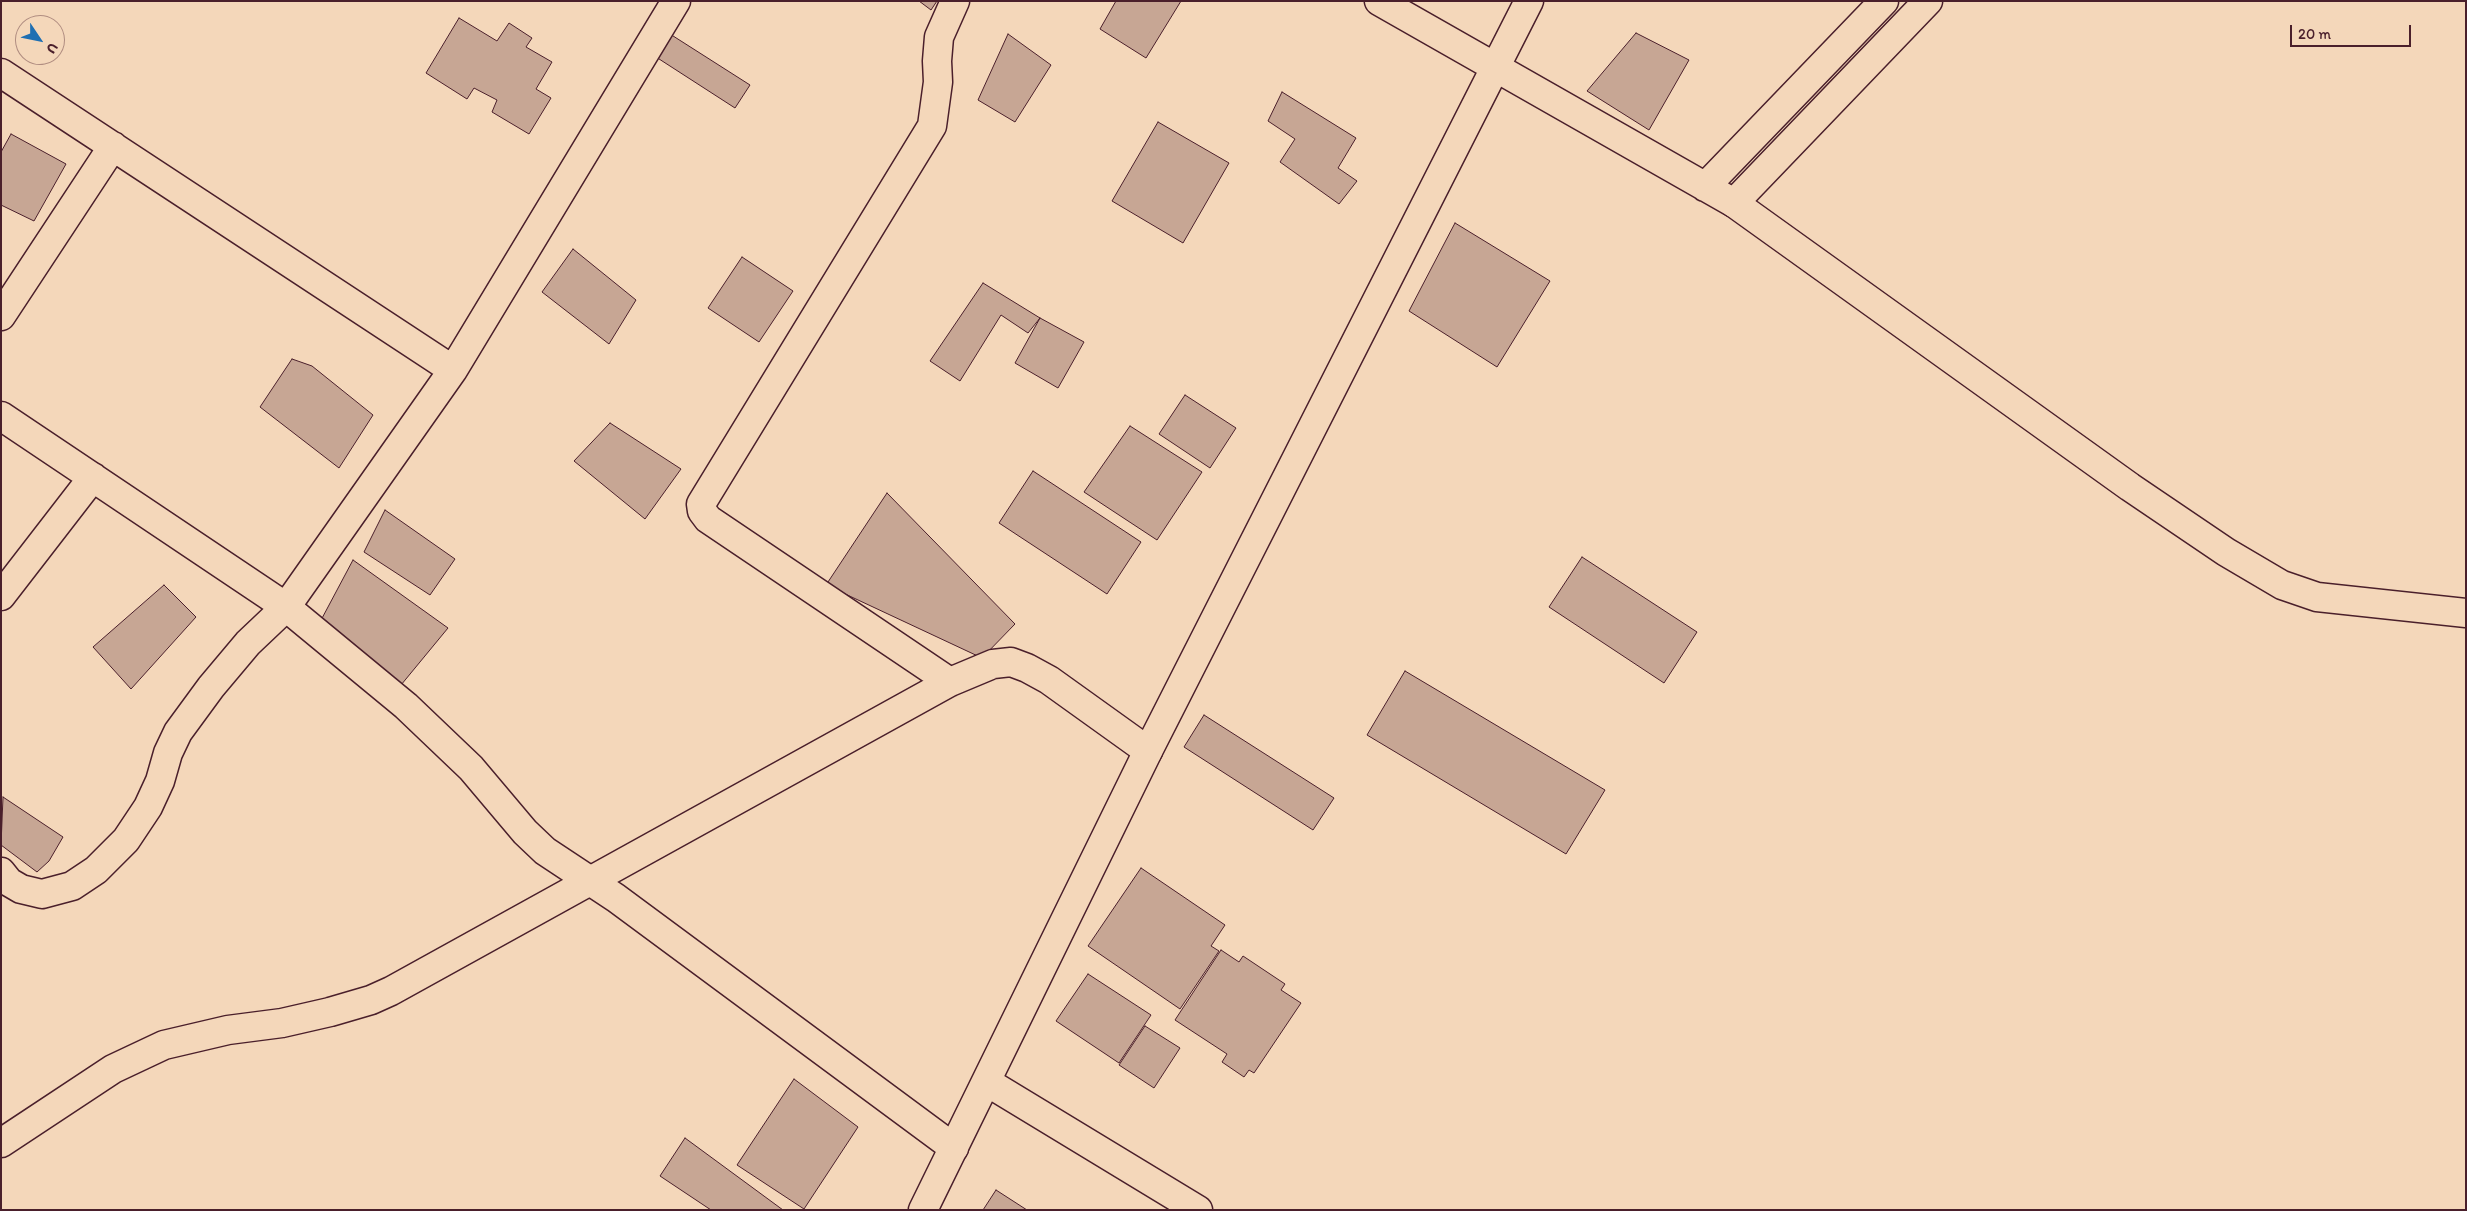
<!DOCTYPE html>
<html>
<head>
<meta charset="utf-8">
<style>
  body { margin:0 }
  #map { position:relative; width:2467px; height:1211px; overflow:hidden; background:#f4d7ba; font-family:Itim,sans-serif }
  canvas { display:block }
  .frame { position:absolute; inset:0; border:2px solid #4a1f2b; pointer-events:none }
  .north { position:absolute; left:15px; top:15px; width:50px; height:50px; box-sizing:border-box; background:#f4d7ba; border:1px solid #b08d81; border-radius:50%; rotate:124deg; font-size:14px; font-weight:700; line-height:20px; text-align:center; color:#4a1f2b }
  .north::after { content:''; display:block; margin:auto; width:18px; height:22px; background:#1f6fb2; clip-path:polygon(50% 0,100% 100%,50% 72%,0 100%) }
  .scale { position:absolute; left:2290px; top:25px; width:121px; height:22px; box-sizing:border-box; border:2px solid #4a1f2b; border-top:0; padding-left:6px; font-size:15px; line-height:18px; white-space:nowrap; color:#4a1f2b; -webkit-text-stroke:4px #f4d7ba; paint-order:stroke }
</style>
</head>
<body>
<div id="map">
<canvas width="2467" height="1211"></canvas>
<div class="frame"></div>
<div class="north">U</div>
<div class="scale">20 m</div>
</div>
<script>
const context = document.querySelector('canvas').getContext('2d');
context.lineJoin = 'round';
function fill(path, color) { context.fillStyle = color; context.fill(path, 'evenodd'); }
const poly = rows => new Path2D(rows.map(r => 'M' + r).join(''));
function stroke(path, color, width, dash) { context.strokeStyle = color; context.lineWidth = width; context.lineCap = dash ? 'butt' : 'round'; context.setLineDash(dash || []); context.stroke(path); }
const building = poly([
  [919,1,937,1,931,10,919,1],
  [1116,1,1181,1,1146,58,1100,29,1116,1],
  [459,18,497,41,509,23,532,38,526,47,552,62,536,89,551,98,529,134,492,112,497,100,474,88,467,99,426,73,459,18],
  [1636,33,1689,60,1649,130,1587,91,1636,33],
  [670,34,750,85,735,108,656,57,670,34],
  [1008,34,1051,65,1015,122,978,100,1008,34],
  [1282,92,1356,138,1338,168,1357,181,1339,204,1280,162,1295,139,1268,121,1282,92],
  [1158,122,1229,163,1183,243,1112,201,1158,122],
  [11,134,66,164,34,221,1,205,1,152,11,134],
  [1455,223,1550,281,1497,367,1409,311,1455,223],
  [573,249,636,300,609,344,542,292,573,249],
  [742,257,793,291,759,342,708,308,742,257],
  [983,283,1040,318,1028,333,1001,315,960,381,930,361,983,283],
  [1040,318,1084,342,1058,388,1015,363,1040,318],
  [292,359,312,366,373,415,339,468,260,407,292,359],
  [1185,395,1236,428,1210,468,1159,434,1185,395],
  [610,423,681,469,645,519,574,461,610,423],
  [1130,426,1202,472,1157,540,1084,492,1130,426],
  [1033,471,1141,542,1107,594,999,523,1033,471],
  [887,493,1015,624,982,658,826,585,887,493],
  [385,510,455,559,430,595,364,552,385,510],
  [1582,557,1697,632,1664,683,1549,607,1582,557],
  [353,560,448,628,401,685,320,622,353,560],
  [164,585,196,617,131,689,93,647,164,585],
  [1405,671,1605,790,1566,854,1367,735,1405,671],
  [1204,715,1334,798,1313,830,1184,747,1204,715],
  [3,797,63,837,49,861,37,872,1,845,3,797],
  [1141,868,1225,925,1211,946,1219,951,1180,1009,1088,946,1141,868],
  [1221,950,1239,962,1243,956,1285,984,1281,990,1301,1003,1254,1073,1249,1070,1244,1077,1222,1062,1227,1054,1175,1020,1221,950],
  [1088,974,1151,1015,1119,1063,1056,1021,1088,974],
  [1145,1026,1180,1048,1154,1088,1119,1065,1145,1026],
  [794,1079,858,1127,804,1209,737,1165,794,1079],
  [685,1138,783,1210,711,1210,660,1176,685,1138],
  [996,1190,1027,1210,983,1210,996,1190]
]);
fill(building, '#c7a694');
stroke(building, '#4a1f2b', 1);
const street = poly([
  [676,1,453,370,286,607,406,706,471,768,525,832,545,851,616,898,954,1148],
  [1,73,453,370],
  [1734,203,2130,487,2226,552,2282,585,2317,597,2466,613],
  [1,316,113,146],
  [1,416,286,607,248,643,211,687,178,732,168,753,160,781,148,807,126,840,96,870,72,886,42,894,21,889,9,882,1,872],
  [1,596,93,477],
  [950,682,708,519,702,511,701,504,932,126,938,82,937,61,939,37,955,1],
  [987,1082,1198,1210],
  [1,1143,113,1069,164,1045,228,1030,282,1023,330,1012,371,1000,391,991,950,682,993,664,1011,662,1027,668,1049,680,1148,751]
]);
const secondary = poly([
  [1379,1,1734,203,1928,1],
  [1705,187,1884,1],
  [923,1210,1148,751,1529,1]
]);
stroke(street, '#4a1f2b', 31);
stroke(secondary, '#4a1f2b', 31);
stroke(street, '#f4d7ba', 28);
stroke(secondary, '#f4d7ba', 28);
</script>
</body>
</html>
